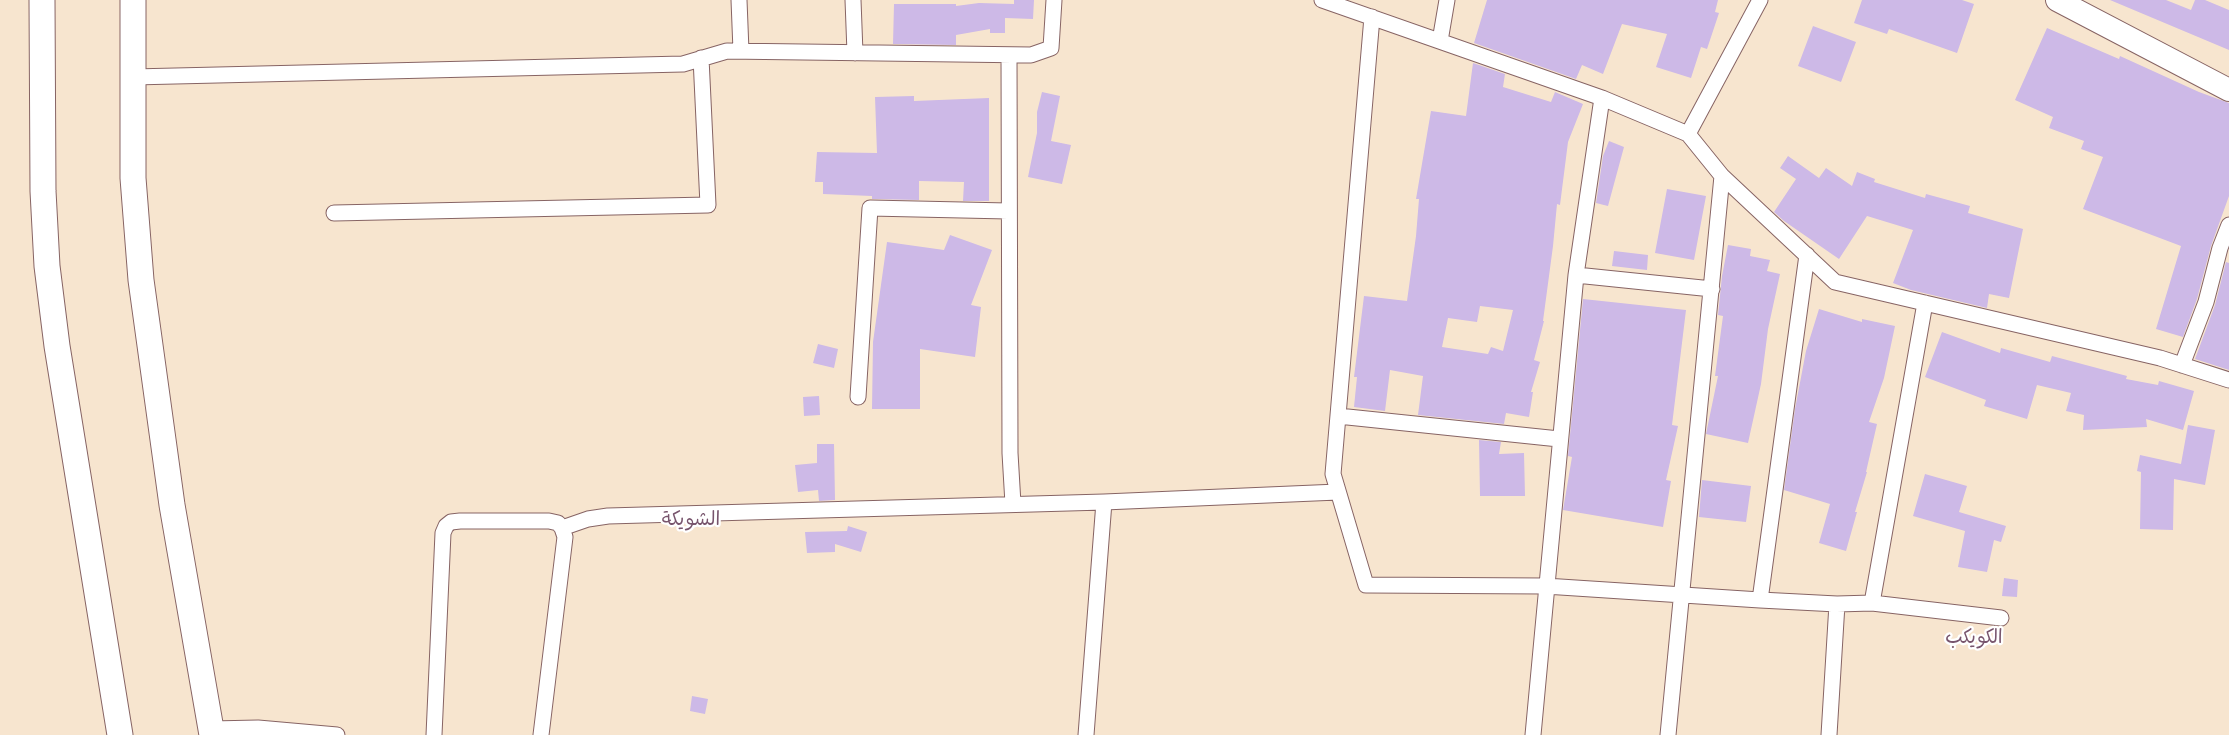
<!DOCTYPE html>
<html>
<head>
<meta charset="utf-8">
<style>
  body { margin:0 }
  canvas { display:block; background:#f7e5cf }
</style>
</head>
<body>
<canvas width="2229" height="735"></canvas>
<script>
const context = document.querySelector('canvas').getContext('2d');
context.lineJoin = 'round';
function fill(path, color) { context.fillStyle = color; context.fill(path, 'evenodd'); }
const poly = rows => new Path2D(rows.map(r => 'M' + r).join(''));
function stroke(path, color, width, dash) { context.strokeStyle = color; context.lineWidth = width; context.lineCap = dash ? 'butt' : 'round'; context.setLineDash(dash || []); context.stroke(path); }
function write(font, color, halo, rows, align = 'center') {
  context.font = font + ' "Shantell Sans","Playpen Sans Arabic",sans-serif'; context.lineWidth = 4.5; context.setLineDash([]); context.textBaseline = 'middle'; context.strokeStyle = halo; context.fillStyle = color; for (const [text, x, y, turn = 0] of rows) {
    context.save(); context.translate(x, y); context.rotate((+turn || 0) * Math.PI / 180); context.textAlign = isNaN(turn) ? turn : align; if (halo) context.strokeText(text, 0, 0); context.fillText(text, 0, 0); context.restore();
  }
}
fill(poly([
  [1014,0,1034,0,1033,19,1005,18,1005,33,990,33,990,29,956,35,956,45,893,44,894,4,956,4,956,6,979,3,1014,4],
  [1487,0,1718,0,1715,12,1719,13,1707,49,1701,47,1691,78,1656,67,1667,34,1622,24,1603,74,1582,65,1576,79,1474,43],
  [1862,0,1962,0,1974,4,1957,53,1889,29,1887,34,1854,23],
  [2110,0,2166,0,2191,10,2195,0,2205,0,2229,10,2229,50],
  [1813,26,1856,42,1841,82,1798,66],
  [2047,28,2119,59,2120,56,2199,92,2229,103,2229,196,2211,246,2197,299,2183,337,2156,329,2181,246,2083,209,2103,157,2081,149,2084,141,2049,128,2053,117,2015,100],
  [1473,63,1505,74,1503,87,1551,102,1555,92,1583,104,1568,142,1560,205,1557,204,1553,246,1543,321,1544,321,1534,360,1540,362,1531,392,1533,392,1529,417,1506,413,1504,424,1418,415,1423,376,1390,370,1385,411,1354,407,1357,377,1354,377,1364,296,1407,301,1416,236,1419,199,1416,199,1431,111,1466,116],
  [1480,306,1513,310,1503,351,1491,347,1488,354,1442,347,1448,318,1477,322],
  [1042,92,1060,96,1051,141,1071,145,1062,184,1028,177,1037,133,1037,112],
  [914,96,914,101,989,98,989,201,963,201,964,182,919,181,919,200,872,199,872,196,823,194,823,182,815,182,817,152,877,153,875,97],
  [1609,141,1624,147,1608,206,1596,203,1603,156],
  [1788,156,1819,178,1826,168,1852,186,1857,172,1875,179,1874,182,1925,198,1926,194,1970,206,1968,213,2023,229,2009,298,1989,294,1987,308,1911,290,1893,283,1913,230,1867,216,1839,259,1784,221,1774,212,1796,179,1780,168],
  [1667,189,1706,196,1694,260,1655,253],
  [950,235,992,250,971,305,981,307,975,357,920,349,920,409,872,409,873,342,887,242,944,250],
  [1728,245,1751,249,1750,256,1770,260,1767,271,1780,274,1768,329,1761,384,1748,443,1706,434,1718,376,1715,376,1723,316,1718,315,1722,276],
  [1614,251,1648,255,1647,270,1612,266],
  [2226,262,2229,263,2229,370,2195,359,2215,305],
  [1583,299,1686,310,1672,425,1678,426,1666,480,1671,481,1663,527,1563,510,1572,457,1568,456],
  [1819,309,1862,322,1862,319,1895,326,1884,378,1869,422,1877,424,1866,472,1867,472,1855,512,1857,512,1846,551,1819,543,1830,504,1784,490,1795,409,1806,351],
  [1942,332,2000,353,2001,348,2050,362,2052,356,2127,376,2126,379,2158,385,2159,381,2194,391,2183,430,2146,419,2147,427,2083,430,2084,415,2066,411,2071,393,2037,385,2027,419,1984,406,1986,400,1925,377],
  [818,344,838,349,834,368,813,363],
  [819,396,820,415,804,416,803,397],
  [2188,425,2215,430,2205,485,2174,479,2173,530,2140,529,2141,472,2137,471,2140,455,2181,464],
  [1479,440,1501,442,1499,454,1524,453,1525,496,1480,496],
  [817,444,834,444,835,500,819,501,818,490,798,492,795,465,817,463],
  [1925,474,1967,486,1959,512,2006,526,2001,542,1994,540,1987,572,1958,567,1965,531,1913,516],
  [1702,480,1751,486,1746,522,1699,517],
  [848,526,867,532,861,552,835,544,835,552,807,553,805,532,847,531],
  [2004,578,2018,580,2017,597,2002,596],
  [692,696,708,699,705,714,690,711]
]), '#cdb9e7');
const street = poly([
  [739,0,741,51],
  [853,0,855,53],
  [1322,0,1602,98,1688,134,1722,176,1835,282,2160,358,2229,380],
  [1372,17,1333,474,1366,585,1545,586,1760,600,1837,604,1872,603,2001,618],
  [1440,41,1447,0],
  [1009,55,1010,453,1013,504],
  [133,77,683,64,727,51,1031,55,1051,48,1054,0],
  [1688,134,1760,0],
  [334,213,708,205,701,58],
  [1576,275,1712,289],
  [2182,365,2206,302,2220,248,2229,225],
  [858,397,870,208,1008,211],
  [1338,416,1559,439],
  [562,528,588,519,608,516,1104,502,1338,492],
  [1760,600,1807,255],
  [1872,603,1925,303],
  [211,729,258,728,337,735],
  [434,735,443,533,446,526,451,522,460,521,549,521,558,523,562,528,565,537,541,735],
  [1086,735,1104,502],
  [1533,735,1576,275,1602,98],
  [1668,735,1722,176],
  [1829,735,1837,604]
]);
const secondary = poly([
  [2057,0,2229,90]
]);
const primary = poly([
  [42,0,43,191,47,266,57,346,120,735],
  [133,0,133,178,141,280,172,505,212,735]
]);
stroke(street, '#876464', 17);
stroke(secondary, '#876464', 24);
stroke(primary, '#876464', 27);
stroke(street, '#fff', 15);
stroke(secondary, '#fff', 22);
stroke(primary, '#fff', 25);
write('19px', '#78556d', '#fff', [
  ["الشويكة",691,520],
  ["الكويكب",1974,638]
]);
</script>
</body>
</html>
